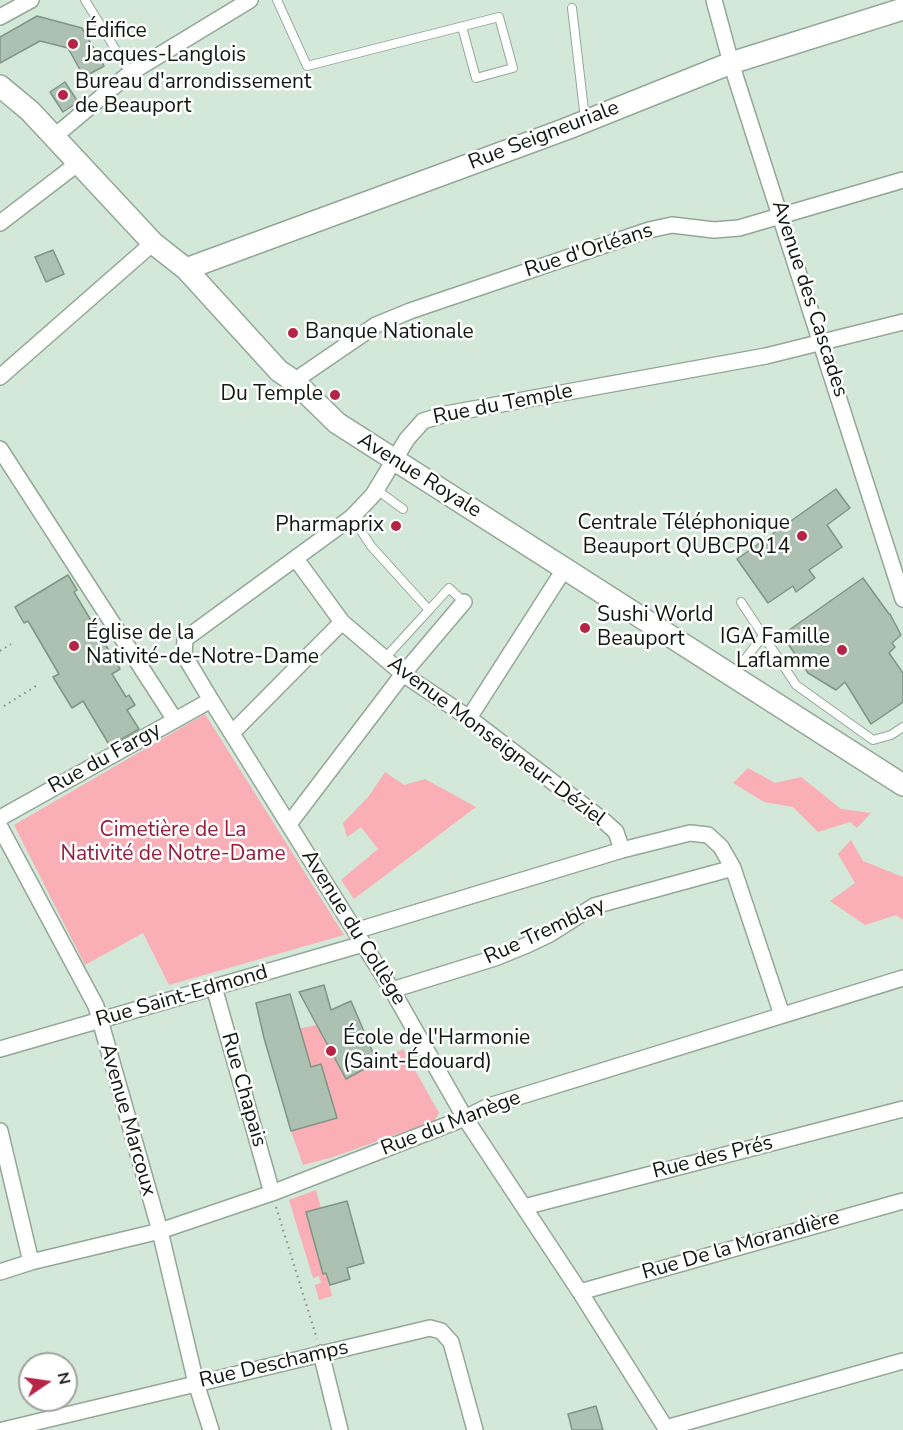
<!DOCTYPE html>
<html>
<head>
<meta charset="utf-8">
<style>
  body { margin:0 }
  #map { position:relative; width:903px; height:1430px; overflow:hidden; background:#d3e8d9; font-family:"Nunito Sans",sans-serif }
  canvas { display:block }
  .north { position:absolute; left:18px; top:1352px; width:60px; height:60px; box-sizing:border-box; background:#fff; border:2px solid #a0a3a1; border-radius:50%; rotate:77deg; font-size:16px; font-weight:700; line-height:24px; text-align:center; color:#111813 }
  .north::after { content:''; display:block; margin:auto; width:21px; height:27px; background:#b62446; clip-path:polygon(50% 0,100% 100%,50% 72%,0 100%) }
</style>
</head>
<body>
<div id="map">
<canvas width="903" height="1430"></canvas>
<div class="north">N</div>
</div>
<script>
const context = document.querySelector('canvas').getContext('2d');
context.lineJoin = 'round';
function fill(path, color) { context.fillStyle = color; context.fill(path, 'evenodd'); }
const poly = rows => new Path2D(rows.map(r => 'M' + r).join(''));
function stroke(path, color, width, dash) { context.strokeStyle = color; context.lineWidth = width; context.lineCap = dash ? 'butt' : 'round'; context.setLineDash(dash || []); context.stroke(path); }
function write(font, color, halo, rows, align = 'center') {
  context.font = font + ' "Nunito Sans",sans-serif'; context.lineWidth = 5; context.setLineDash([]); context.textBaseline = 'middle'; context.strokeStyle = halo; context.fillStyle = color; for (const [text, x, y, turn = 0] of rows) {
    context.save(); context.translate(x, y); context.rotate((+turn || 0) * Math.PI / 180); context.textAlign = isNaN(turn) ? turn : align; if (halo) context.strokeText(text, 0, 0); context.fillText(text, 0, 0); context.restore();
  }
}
fill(poly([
  [205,714,344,935,169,985,143,933,85,965,14,825],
  [748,768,775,783,801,777,841,809,871,813,857,828,850,822,818,832,793,807,764,802,733,783],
  [385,772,404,785,425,779,476,807,354,899,341,880,378,849,361,827,347,837,343,823,369,796],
  [851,840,863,861,903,877,903,920,896,915,865,925,830,901,855,883,838,854],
  [317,1025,346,1079,403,1049,439,1113,434,1121,333,1157,303,1165,291,1131,337,1117,321,1064,311,1067,305,1045,295,1048,282,1032],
  [316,1190,321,1208,306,1212,323,1274,326,1273,332,1296,319,1300,315,1285,321,1283,319,1276,313,1278,289,1200]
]), '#faaeb5');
const building = poly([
  [37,16,82,28,104,66,84,77,68,48,40,41,0,63,0,37,37,16],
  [65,82,78,102,63,112,50,92,65,82],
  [53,250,64,274,46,282,35,257,53,250],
  [836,489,850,508,827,525,842,547,809,570,815,578,796,592,793,586,768,603,737,559,836,489],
  [68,575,77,590,74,592,120,669,112,674,126,697,129,695,135,705,127,710,139,729,110,746,83,701,72,708,53,677,59,674,28,621,24,623,15,607,68,575],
  [863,578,889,614,890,614,901,635,892,643,895,647,889,653,903,673,903,702,871,724,845,682,836,690,808,673,782,635,863,578],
  [324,985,331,1010,351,1001,377,1062,346,1079,299,992,324,985],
  [290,994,311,1067,321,1064,337,1118,291,1131,264,1038,256,1003,290,994],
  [347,1201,364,1263,347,1268,350,1279,330,1285,326,1273,323,1274,306,1212,347,1201],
  [596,1406,603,1430,572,1430,568,1414,596,1406]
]);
fill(building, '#acc1b2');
stroke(building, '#819587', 1.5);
const lane = poly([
  [85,0,130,73],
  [277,0,307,66,499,17,513,68,476,78,462,27],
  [572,8,585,119],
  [377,490,403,509],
  [352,517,371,546,429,610,385,658],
  [741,602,796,685,873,740,891,735,903,727],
  [429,610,449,588,464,602],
  [733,675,763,636]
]);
const street = poly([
  [714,0,731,63,903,599],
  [0,17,31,0],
  [55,136,130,73,250,0],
  [0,223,77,164],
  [0,377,153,243],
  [294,381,376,325,410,311,649,230,672,225,714,230,739,228,903,180],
  [0,449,175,720],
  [296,559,342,622,403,674,469,718,604,821,616,832,622,850,690,833,708,835,721,847,733,868,782,1015],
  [469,718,565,568],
  [232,733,342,622],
  [0,818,211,700],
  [289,824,403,674,464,602],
  [0,827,96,1006,160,1231,196,1383,211,1430],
  [355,931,622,850],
  [214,987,272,1193],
  [392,990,495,958,527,945,550,934,594,906,733,868],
  [0,1049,363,944],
  [0,1131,31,1262],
  [524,1207,903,1109],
  [0,1272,31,1262,160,1231,272,1193,465,1118,489,1106,903,978],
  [580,1292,903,1201],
  [321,1353,340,1430],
  [666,1428,903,1361],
  [3,1430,430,1328,441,1331,451,1342,475,1430],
  [667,1430,580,1292,465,1118,392,990,211,700,184,655,185,639,352,517,373,495,407,439,423,421,446,414,766,356,903,322]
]);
const secondary = poly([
  [0,86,30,111,153,243,186,269,279,371,294,381,337,423,903,785],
  [186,269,566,129,731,63,903,9]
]);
stroke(lane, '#93a798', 10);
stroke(street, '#93a798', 18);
stroke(secondary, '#93a798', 24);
stroke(poly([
  [0,651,11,644],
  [4,706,36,686],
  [276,1207,317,1339]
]), '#7f8e83', 2, [1.5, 4.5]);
stroke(lane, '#fff', 8);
stroke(street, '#fff', 15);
stroke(secondary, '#fff', 21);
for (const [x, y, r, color] of [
  [73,44,6,"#b62446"],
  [63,95,6,"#b62446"],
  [293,333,6,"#b62446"],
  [335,395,6,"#b62446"],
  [396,526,6,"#b62446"],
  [802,536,6,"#b62446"],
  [585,628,6,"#b62446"],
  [74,646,6,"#b62446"],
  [842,650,6,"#b62446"],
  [331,1051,6,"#b62446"]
]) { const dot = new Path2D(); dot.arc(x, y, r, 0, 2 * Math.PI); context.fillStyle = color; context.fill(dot); stroke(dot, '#fff', 2); }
write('21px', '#111813', '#fff', [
  ["Édifice",85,32],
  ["Jacques-Langlois",85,56],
  ["Bureau d'arrondissement",75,83],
  ["de Beauport",75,107],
  ["Banque Nationale",305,333],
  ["Du Temple",323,395,"right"],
  ["Centrale Téléphonique",790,524,"right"],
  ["Beauport QUBCPQ14",790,548,"right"],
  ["Pharmaprix",384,526,"right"],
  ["Sushi World",597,616],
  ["Beauport",597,640],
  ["Église de la",86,634],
  ["Nativité-de-Notre-Dame",86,658],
  ["IGA Famille",830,638,"right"],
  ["Laflamme",830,662,"right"],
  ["École de l'Harmonie",343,1039],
  ["(Saint-Édouard)",343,1063]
], 'left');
write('21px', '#111813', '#fff', [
  ["Rue Seigneuriale",544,136,-21],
  ["Rue d'Orléans",589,251,-18],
  ["Avenue des Cascades",809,299,72],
  ["Rue du Temple",503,405,-11],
  ["Avenue Royale",419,476,32],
  ["Avenue Monseigneur-Déziel",496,742,37],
  ["Rue du Fargy",105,759,-29],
  ["Avenue du Collège",353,928,58],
  ["Rue Tremblay",545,932,-25],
  ["Rue Saint-Edmond",182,997,-16],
  ["Rue Chapais",243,1090,74],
  ["Avenue Marcoux",127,1120,74],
  ["Rue du Manège",451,1124,-21],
  ["Rue des Prés",713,1158,-14],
  ["Rue De la Morandière",741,1246,-16],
  ["Rue Deschamps",274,1365,-13]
]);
write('21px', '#971c39', '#fff', [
  ["Cimetière de La",173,831],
  ["Nativité de Notre-Dame",173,855]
]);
</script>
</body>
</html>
